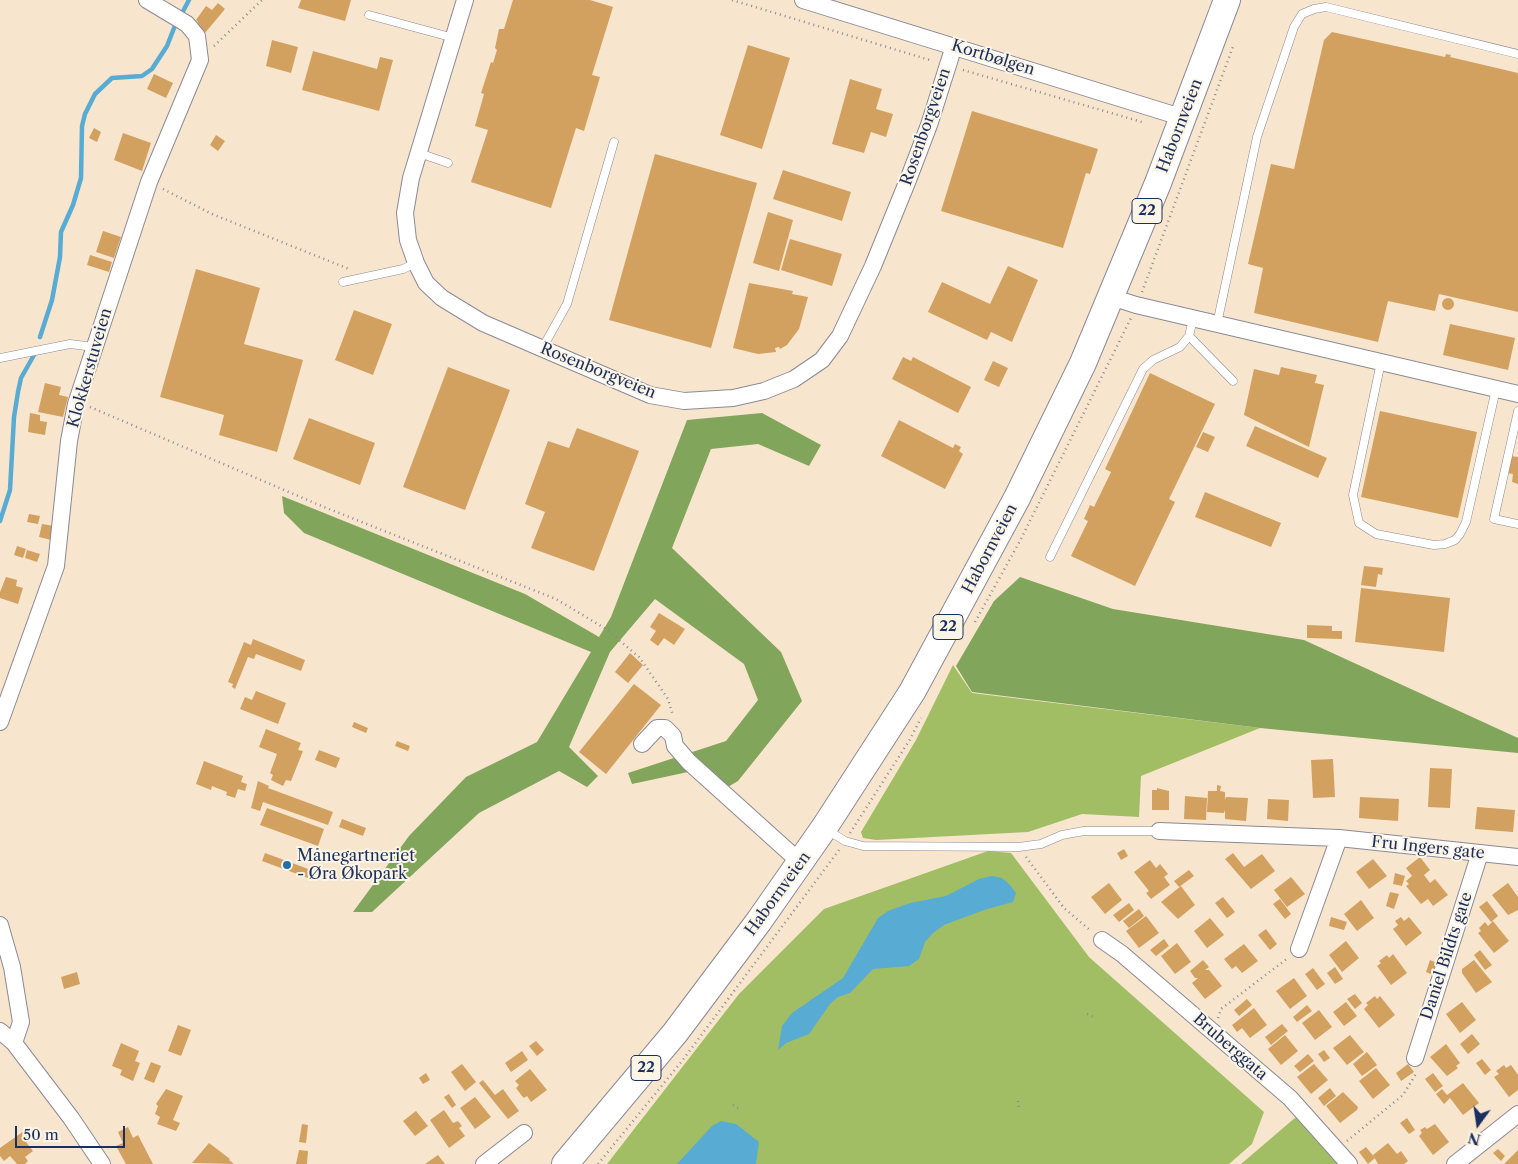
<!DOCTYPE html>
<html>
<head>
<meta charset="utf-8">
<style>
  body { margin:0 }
  #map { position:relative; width:1518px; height:1164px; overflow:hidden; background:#f8e5ce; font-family:"Libre Caslon Text",serif }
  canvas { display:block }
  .north { position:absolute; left:1453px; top:1099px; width:50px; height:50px; -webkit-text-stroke:4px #fcf5e5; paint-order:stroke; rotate:194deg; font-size:14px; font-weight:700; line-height:20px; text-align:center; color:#1b2f5e }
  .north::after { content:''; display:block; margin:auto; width:18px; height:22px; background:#1b2f5e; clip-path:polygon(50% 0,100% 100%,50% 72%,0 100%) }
  .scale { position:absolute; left:15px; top:1126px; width:110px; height:22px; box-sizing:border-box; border:2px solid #1b2f5e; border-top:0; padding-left:6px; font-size:15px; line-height:18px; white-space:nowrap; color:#1b2f5e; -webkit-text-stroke:4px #fcf5e5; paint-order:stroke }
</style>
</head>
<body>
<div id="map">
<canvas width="1518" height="1164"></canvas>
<div class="north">N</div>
<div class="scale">50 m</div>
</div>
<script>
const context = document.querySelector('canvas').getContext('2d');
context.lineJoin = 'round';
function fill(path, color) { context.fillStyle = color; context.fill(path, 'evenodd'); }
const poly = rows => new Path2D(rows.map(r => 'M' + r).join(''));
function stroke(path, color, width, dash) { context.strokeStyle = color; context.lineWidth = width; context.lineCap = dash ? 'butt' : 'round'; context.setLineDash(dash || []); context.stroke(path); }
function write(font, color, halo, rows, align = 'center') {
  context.font = font + ' "Libre Caslon Text",serif'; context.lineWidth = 4; context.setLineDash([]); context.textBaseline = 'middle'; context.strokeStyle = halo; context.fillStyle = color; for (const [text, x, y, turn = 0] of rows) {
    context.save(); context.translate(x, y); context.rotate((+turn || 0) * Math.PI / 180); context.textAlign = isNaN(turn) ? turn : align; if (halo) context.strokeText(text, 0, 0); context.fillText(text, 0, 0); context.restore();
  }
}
fill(poly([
  [953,665,972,693,1260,728,1141,776,1139,817,1082,814,1028,832,876,840,863,838,861,832,916,740],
  [988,851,1011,853,1089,957,1264,1112,1252,1144,1229,1164,607,1164,739,994,824,909],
  [1296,1117,1339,1164,1241,1164]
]), '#a2be65');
fill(poly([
  [762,413,821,445,809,466,758,444,711,449,672,548,781,652,802,701,738,781,716,794,688,772,632,784,628,773,726,741,758,700,744,664,655,599,610,652,569,747,598,776,587,787,559,771,479,813,372,912,353,912,409,836,466,777,537,742,591,652,304,533,284,513,282,496,525,594,599,637,611,617,687,420],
  [1020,577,1113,609,1304,640,1518,738,1518,753,1260,728,972,692,956,666,994,601]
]), '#81a55a');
fill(poly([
  [992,876,1002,878,1009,884,1016,893,1013,902,984,910,944,925,933,933,925,942,919,959,909,966,873,969,850,993,838,997,830,1004,809,1034,786,1043,778,1050,782,1026,792,1013,843,978,878,918,888,911,910,903,946,896,979,879],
  [721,1121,736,1124,759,1142,756,1164,677,1164,712,1126]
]), '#58abd3');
stroke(poly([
  [181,15,189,0],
  [40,337,52,300,60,257,61,232,73,205,81,178,82,126,85,114,95,94,112,78,142,76,152,69,167,46,176,23],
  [0,521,10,490,14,417,18,392,21,378,34,355]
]), '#58abd3', 4.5);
fill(poly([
  [301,0,351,0,345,21,298,8],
  [513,0,590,0,613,7,592,75,600,77,584,131,576,128,551,208,471,182,488,130,475,126,484,94,481,93,491,62,493,63,497,50,495,48,499,29,504,29],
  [218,3,225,9,205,33,195,26,198,22,196,20,206,6,212,10],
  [1332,32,1445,57,1446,54,1451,55,1450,57,1518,73,1518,312,1439,294,1435,311,1388,301,1378,342,1254,313,1263,268,1248,264,1271,164,1294,169,1324,40],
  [272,40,298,47,291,73,266,66],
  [748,45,790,58,762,149,720,135],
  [313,51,377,69,380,57,393,60,379,111,302,90],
  [154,74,173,83,166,98,147,89],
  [850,79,882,89,876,109,893,114,886,137,871,132,864,153,832,144],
  [972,111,1098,149,1090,174,1086,173,1063,248,941,211],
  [94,128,101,132,97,142,89,138],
  [123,133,151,143,142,171,114,160],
  [216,135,225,141,218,151,210,145],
  [655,154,757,183,711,348,609,320],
  [783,170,851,192,842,221,773,199],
  [768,212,793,220,779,271,753,263],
  [103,231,121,237,114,258,96,252],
  [790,239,842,254,832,286,781,270],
  [90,255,112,262,109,272,87,265],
  [1008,266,1038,280,1012,342,991,332,987,340,928,312,942,282,990,304],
  [196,269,260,288,244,344,303,360,277,452,219,435,224,415,160,397],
  [749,283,793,291,792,294,808,297,799,329,787,345,780,349,779,347,775,348,776,352,758,354,733,348],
  '1442 304a6 6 0 1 1 12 0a6 6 0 1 1-12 0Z',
  [354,310,392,324,373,375,335,360],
  [1450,324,1515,338,1508,370,1443,355],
  [903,357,911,361,913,357,971,387,958,413,892,379],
  [993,361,1008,368,999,387,984,380],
  [448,367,510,390,465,510,403,487],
  [1281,367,1317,375,1315,383,1324,385,1309,447,1244,415,1254,369,1279,375],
  [1150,373,1215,404,1169,499,1175,502,1135,586,1071,556,1088,521,1084,519,1090,505,1094,507,1111,472,1105,469],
  [45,383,61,387,59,395,68,397,63,417,38,412],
  [1380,411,1477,432,1458,518,1361,497],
  [30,413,40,415,40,421,47,422,45,435,28,432],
  [309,418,375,443,360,485,293,459],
  [899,420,953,448,955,444,961,447,959,451,963,454,945,489,881,456],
  [1255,426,1327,458,1318,478,1246,446],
  [577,428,639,451,594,571,531,548,545,512,525,504,548,441,569,448],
  [1203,432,1215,437,1208,452,1196,447],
  [1511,456,1518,457,1518,484,1512,482,1513,474,1507,473],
  [1205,492,1281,523,1271,547,1195,517],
  [29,514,40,516,38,524,27,522],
  [42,524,54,526,51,540,39,537],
  [17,546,26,549,23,558,14,555],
  [27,550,40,554,37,562,25,558],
  [1364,566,1383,568,1382,575,1378,574,1376,587,1361,585],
  [6,577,17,580,16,586,23,588,18,604,0,598,0,592],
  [1361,588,1450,598,1444,652,1355,642],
  [659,613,685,629,674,645,664,638,658,646,650,640,656,631,650,627],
  [1307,625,1332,626,1332,631,1342,631,1342,639,1307,638],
  [253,639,305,660,301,671,256,654,254,659,248,657,235,689,232,687,233,684,228,682,244,642,251,645],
  [630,653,643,665,628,683,615,672],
  [634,684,661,705,606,774,579,752],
  [256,691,286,703,278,724,240,709,245,697,252,700],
  [354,722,368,728,366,733,352,727],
  [266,729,301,743,298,750,303,751,291,781,286,780,283,786,271,780,273,775,270,773,277,754,259,747],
  [397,741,410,746,408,751,395,746],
  [319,750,340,758,336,768,315,760],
  [1333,759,1335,797,1313,798,1311,760],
  [204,761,243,776,241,782,247,784,245,791,238,789,235,798,226,795,227,792,212,786,211,790,196,784],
  [1430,768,1452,769,1450,808,1428,807],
  [258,781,269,786,268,788,333,812,328,825,263,802,260,811,251,808],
  [1217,785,1221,786,1220,791,1225,792,1225,800,1226,797,1248,798,1246,821,1225,819,1225,810,1224,813,1207,812,1208,791,1217,791],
  [1157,788,1169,791,1169,810,1152,810,1152,790,1157,790],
  [1185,796,1207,798,1206,820,1184,819],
  [1360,797,1399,799,1398,821,1359,818],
  [1268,799,1289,800,1288,821,1267,819],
  [1477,807,1515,810,1513,832,1475,829],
  [267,808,324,829,318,846,260,825],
  [342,819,366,828,363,836,339,827],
  [1124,849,1128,856,1121,860,1117,853],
  [265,853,311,870,308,878,262,861],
  [1233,853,1244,867,1262,854,1275,871,1251,889,1225,859],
  [1420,857,1430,870,1424,875,1430,883,1435,879,1448,895,1433,906,1428,899,1421,904,1406,886,1409,884,1406,881,1412,876,1406,868],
  [1373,859,1387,876,1369,889,1356,872],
  [1150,860,1156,868,1160,864,1168,874,1164,877,1170,885,1151,899,1146,893,1149,891,1134,872],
  [1189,870,1194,876,1179,887,1174,881],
  [1395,873,1405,876,1402,886,1393,884],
  [1291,877,1305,894,1287,907,1274,890],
  [1109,883,1122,900,1105,914,1091,897],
  [1508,883,1518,897,1518,910,1508,915,1492,895],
  [1181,886,1195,905,1178,919,1161,902],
  [1390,892,1399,894,1394,909,1386,906],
  [1223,897,1235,912,1227,918,1215,903],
  [1280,899,1291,914,1285,919,1273,904],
  [1361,900,1374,918,1357,931,1344,914],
  [1487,901,1498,916,1491,922,1479,907],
  [1129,903,1134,910,1119,922,1113,915],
  [1139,909,1144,916,1129,928,1123,921],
  [1146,916,1159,933,1139,948,1126,931],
  [1331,917,1347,922,1344,930,1329,926],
  [1401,917,1404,921,1409,917,1422,933,1406,946,1393,929,1398,925,1395,921],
  [1210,918,1224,935,1207,948,1194,931],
  [1493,921,1509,941,1494,953,1478,933,1481,931,1479,928,1485,922,1488,926],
  [1266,929,1277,944,1270,950,1258,935],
  [1164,939,1169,946,1156,956,1150,950],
  [1346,941,1359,958,1342,972,1329,955],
  [1177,943,1191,962,1175,974,1161,956],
  [1244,944,1258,961,1242,973,1236,966,1232,969,1224,959],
  [1480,950,1492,965,1485,970,1474,955],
  [1393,954,1407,973,1391,985,1377,966,1381,963,1379,961,1387,955,1389,958],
  [1203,960,1209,967,1205,970,1209,970,1222,986,1205,999,1192,983,1198,978,1195,978,1190,971],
  [1430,960,1437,963,1433,975,1426,972],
  [1474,960,1492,982,1476,993,1462,973,1462,969],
  [1335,967,1343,979,1335,984,1327,973],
  [1313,968,1325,984,1317,990,1305,974],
  [77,972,80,984,64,989,61,977],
  [1294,978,1307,996,1290,1009,1276,991],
  [1355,994,1362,1003,1355,1009,1347,999],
  [1375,996,1377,999,1380,996,1395,1015,1379,1028,1364,1009,1368,1005,1366,1003],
  [1247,999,1252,1005,1239,1016,1234,1010],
  [1346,1002,1357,1016,1344,1026,1333,1012],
  [1462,1002,1476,1020,1460,1033,1446,1014],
  [1307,1005,1312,1011,1297,1022,1293,1017],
  [1254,1008,1267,1025,1250,1038,1242,1028,1237,1032,1232,1025],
  [1319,1010,1332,1027,1315,1040,1302,1023],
  [1282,1024,1288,1031,1271,1045,1265,1037],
  [178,1025,191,1030,181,1056,168,1051],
  [1472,1034,1480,1044,1468,1054,1460,1044],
  [1285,1035,1298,1051,1281,1065,1268,1049],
  [1350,1035,1364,1052,1347,1065,1333,1048],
  [536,1041,544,1050,537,1056,529,1046],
  [121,1043,139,1051,135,1061,140,1063,133,1081,120,1075,122,1070,112,1066],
  [1446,1044,1460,1063,1456,1066,1458,1068,1447,1076,1430,1057],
  [1324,1050,1330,1058,1324,1062,1318,1054],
  [522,1051,528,1060,511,1072,505,1063],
  [1367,1052,1377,1065,1362,1076,1353,1064],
  [1308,1054,1314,1061,1300,1072,1294,1066],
  [1482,1059,1491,1070,1485,1075,1476,1063],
  [151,1062,161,1066,154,1083,144,1079],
  [462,1064,476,1082,465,1091,451,1072],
  [1314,1064,1328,1080,1311,1094,1297,1077],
  [1408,1064,1414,1072,1401,1081,1396,1073],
  [1504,1065,1506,1068,1511,1065,1518,1075,1518,1090,1509,1097,1494,1077,1499,1074,1496,1071],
  [1376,1068,1390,1085,1373,1099,1359,1081],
  [530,1069,547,1090,531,1102,527,1096,524,1098,522,1096,516,1088,519,1085,515,1081],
  [426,1073,430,1080,423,1084,419,1078],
  [1433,1073,1443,1086,1435,1092,1425,1079],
  [483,1080,495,1095,503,1089,519,1111,508,1119,479,1083],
  [1463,1083,1479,1103,1463,1115,1450,1098,1444,1104,1436,1094,1442,1089,1447,1095],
  [1330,1088,1336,1096,1324,1106,1318,1098],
  [166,1089,183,1096,173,1120,180,1123,176,1131,157,1124,160,1117,155,1114,158,1106,156,1104],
  [1343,1092,1358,1107,1357,1110,1340,1123,1326,1106],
  [449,1094,456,1105,452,1108,444,1097],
  [475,1097,491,1117,475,1129,460,1108],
  [444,1110,453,1123,458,1121,462,1126,459,1128,465,1136,449,1148,430,1120],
  [416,1111,428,1126,415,1136,403,1121],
  [1407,1118,1415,1130,1409,1134,1400,1123],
  [302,1124,308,1125,306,1143,299,1142],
  [1435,1124,1449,1142,1433,1155,1419,1136,1422,1133,1420,1130,1425,1127,1427,1129],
  [128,1127,133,1138,138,1135,153,1164,126,1164,116,1146,123,1143,118,1132],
  [24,1131,31,1139,26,1142,33,1151,25,1157,28,1161,25,1164,17,1164,10,1156,4,1161,0,1156,0,1148],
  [209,1143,230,1159,229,1160,234,1164,192,1163],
  [1388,1143,1397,1154,1401,1151,1408,1161,1404,1164,1378,1164,1373,1155],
  [1366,1147,1375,1158,1368,1164,1359,1152],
  [1498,1149,1505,1156,1501,1161,1493,1153],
  [299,1150,308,1151,307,1164,296,1164],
  [1518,1150,1518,1164,1504,1164],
  [438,1155,445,1164,425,1164]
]), '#d2a160');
const service = poly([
  [369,15,454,38],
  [419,153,448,163],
  [343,282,403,269,416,263],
  [1217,324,1257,137,1294,27,1302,14,1314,9,1326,7,1518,54],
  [1189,336,1233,381],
  [542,349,567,304,614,142],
  [0,358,70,344,94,347],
  [1381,362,1353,495,1359,523,1376,534,1434,545,1445,544,1455,540,1460,534,1466,522,1496,389],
  [1518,411,1494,519,1518,524],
  [1050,557,1143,369,1153,360,1180,347,1189,336,1193,319],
  [827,830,845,841,863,846,1019,847,1041,844,1062,835,1084,831,1159,831]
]);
const minor = poly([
  [465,0,411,178,405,213,408,240,416,263,426,283,442,298,483,323,650,395,684,401,733,398,764,391,794,379,822,360,840,336,873,266,908,180,929,125,954,46],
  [803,0,1184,118],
  [1111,297,1136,305,1518,394],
  [0,722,56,566,69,441,76,404,149,182,200,60,197,36,187,24,147,0],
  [642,744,657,728,665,728,673,736,675,746,689,762,801,863],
  [1159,831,1339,838,1518,857],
  [0,925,12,967,21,1022,14,1043],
  [1102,940,1122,954,1290,1098,1349,1164],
  [1299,949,1339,838],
  [0,1031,14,1043,71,1118,102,1164],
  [1415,1058,1480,853],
  [484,1164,524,1133],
  [1455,1164,1518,1114]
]);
const trunk = poly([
  [565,1164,675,1033,759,921,824,828,912,692,1017,498,1083,363,1158,183,1227,0]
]);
stroke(service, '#8a8a96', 9);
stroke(minor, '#8a8a96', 18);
stroke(trunk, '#8a8a96', 28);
stroke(poly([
  [732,0,933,61],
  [214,46,262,0],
  [963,70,1142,122],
  [163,189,212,214,349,269],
  [1142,292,1234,44],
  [90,407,324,507,556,599,606,629,639,657,668,699,673,716],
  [975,622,1020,541,1131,318],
  [850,833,909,741,921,718],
  [1026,857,1064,908,1091,931],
  [1087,1014,1096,1018],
  [1218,1018,1221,1009,1288,958],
  [1018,1101,1019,1109],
  [733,1105,739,1109],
  [1347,1141,1403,1095,1417,1072],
  [598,1164,682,1061,839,850]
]), '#8a8a96', 2.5, [1, 4]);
stroke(service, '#fff', 8);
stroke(minor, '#fff', 16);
stroke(trunk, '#fff', 26);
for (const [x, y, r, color] of [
  [287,865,5,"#1f6fb2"]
]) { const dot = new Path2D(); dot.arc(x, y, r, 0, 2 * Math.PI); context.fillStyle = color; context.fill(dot); stroke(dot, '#fcf5e5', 2); }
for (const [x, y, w] of [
  [1147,211,30],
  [948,627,30],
  [646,1068,30]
]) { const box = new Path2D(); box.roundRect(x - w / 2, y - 12.5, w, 25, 4); context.fillStyle = '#fcf5e5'; context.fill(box); stroke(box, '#1b2f5e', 1); }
write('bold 15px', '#1b2f5e', null, [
  ["22",1147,211],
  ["22",948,627],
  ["22",646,1068]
]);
write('16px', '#1b2f5e', '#fcf5e5', [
  ["Kortbølgen",993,58,17],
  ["Habornveien",1180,126,-69],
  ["Rosenborgveien",926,127,-71],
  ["Klokkerstuveien",90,368,-74],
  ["Rosenborgveien",598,371,22],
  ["Habornveien",990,549,-62],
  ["Fru Ingers gate",1428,848,6],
  ["Habornveien",778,894,-54],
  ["Daniel Bildts gate",1447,956,-72],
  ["Bruberggata",1230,1047,41]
]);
write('16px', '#1b2f5e', '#fcf5e5', [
  ["Månegartneriet",297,856],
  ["- Øra Økopark",297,874]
], 'left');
</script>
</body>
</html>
